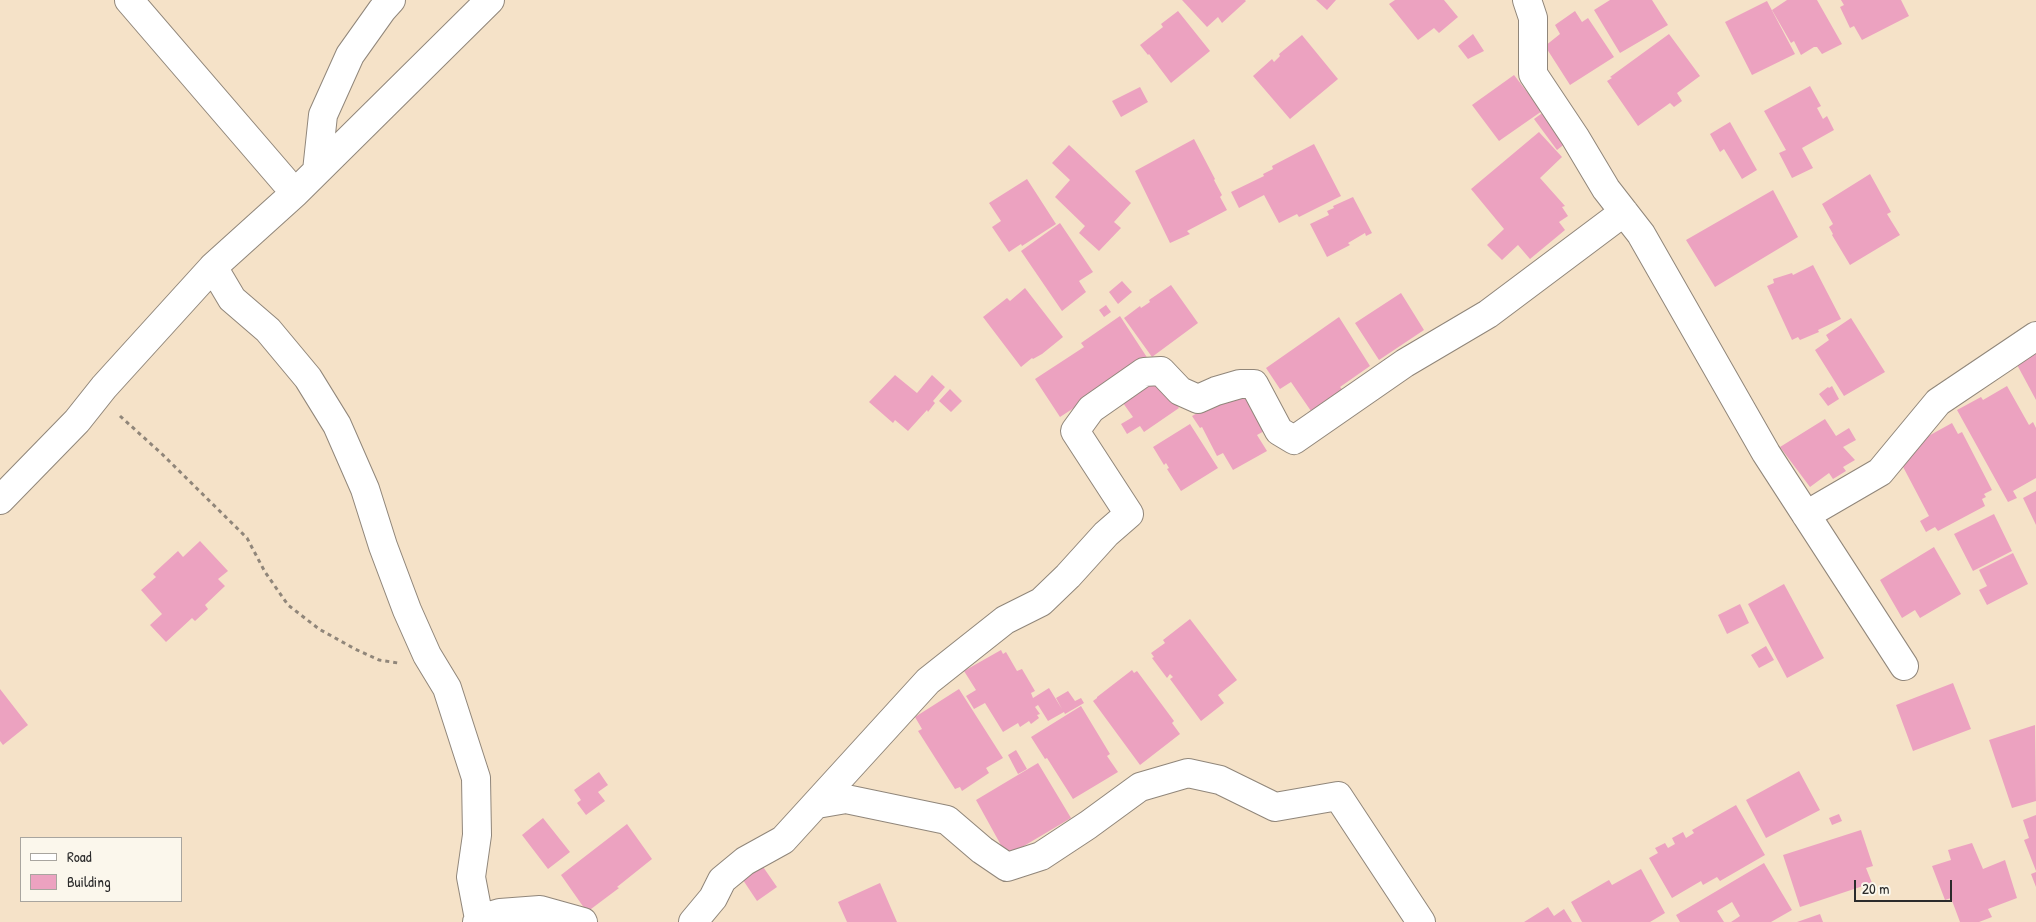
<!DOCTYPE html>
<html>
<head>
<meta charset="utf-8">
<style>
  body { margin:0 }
  #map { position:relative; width:2036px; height:922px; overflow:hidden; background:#f5e2c8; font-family:"Patrick Hand",sans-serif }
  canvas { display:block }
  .legend { position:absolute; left:20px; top:837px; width:162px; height:65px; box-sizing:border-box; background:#fbf7ec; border:1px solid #a8a59f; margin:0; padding:6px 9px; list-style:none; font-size:15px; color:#2b2b2b }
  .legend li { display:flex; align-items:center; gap:10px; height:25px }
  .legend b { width:25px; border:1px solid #a8a59f }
  .scale { position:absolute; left:1854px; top:880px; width:98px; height:22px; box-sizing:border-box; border:2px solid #2b2b2b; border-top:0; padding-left:6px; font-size:15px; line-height:18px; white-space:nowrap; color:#2b2b2b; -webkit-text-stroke:4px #fbf7ec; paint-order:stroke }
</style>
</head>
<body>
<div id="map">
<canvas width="2036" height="922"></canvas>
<ul class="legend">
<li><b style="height:6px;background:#fff"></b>Road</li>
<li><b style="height:14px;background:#eca2c0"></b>Building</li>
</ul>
<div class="scale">20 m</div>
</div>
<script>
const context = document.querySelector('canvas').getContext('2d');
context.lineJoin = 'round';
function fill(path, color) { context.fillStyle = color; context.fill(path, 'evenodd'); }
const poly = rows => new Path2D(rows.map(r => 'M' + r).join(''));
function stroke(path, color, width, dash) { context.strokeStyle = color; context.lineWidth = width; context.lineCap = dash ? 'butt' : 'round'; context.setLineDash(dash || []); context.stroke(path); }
fill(poly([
  [1182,0,1245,0,1246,1,1222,23,1218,17,1207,27],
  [1316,0,1336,0,1327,10],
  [1395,0,1444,0,1458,17,1439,33,1434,28,1418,40,1389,4],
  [1610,0,1652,0,1668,25,1620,53,1594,10],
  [1787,0,1817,0,1842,44,1822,54,1817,47,1814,47,1801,55,1794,41,1791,43,1772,10],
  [1841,0,1901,0,1909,16,1862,40,1854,26,1850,28,1840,7,1844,5],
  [1767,1,1795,54,1752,75,1725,22],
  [1178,11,1210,51,1171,83,1149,54,1148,55,1140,45,1163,27,1161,24],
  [1575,11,1582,22,1588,18,1614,57,1570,85,1545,46,1560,34,1555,25],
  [1473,34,1484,51,1468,59,1458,46],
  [1669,34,1700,76,1677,93,1682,101,1674,107,1670,103,1638,126,1607,81,1612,78,1610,77],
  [1302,35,1338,79,1290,119,1253,76,1272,59,1274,62,1280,56,1279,54],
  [1514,75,1542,111,1499,141,1472,105],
  [1810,86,1821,106,1817,108,1823,119,1827,116,1834,130,1802,148,1813,168,1792,178,1779,153,1786,150,1764,111],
  [1140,87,1148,102,1121,117,1112,101],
  [1549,108,1571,139,1557,150,1534,119],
  [1730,122,1757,170,1742,179,1724,149,1720,152,1710,134],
  [1539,132,1562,157,1540,178,1565,206,1562,207,1568,216,1559,222,1565,230,1530,259,1518,245,1502,260,1487,245,1504,229,1471,189],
  [1194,139,1215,179,1214,180,1222,195,1220,197,1227,210,1187,231,1190,234,1170,243,1135,171],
  [1314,144,1341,196,1299,217,1297,214,1279,223,1264,195,1239,208,1231,192,1264,176,1263,174,1273,169,1272,166],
  [1069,145,1131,203,1114,222,1121,228,1099,251,1079,233,1085,226,1055,197,1070,180,1052,163],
  [1870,174,1891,212,1887,214,1900,235,1850,265,1832,235,1833,234,1829,227,1833,224,1822,204],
  [1027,179,1056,224,1022,246,1021,244,1009,252,992,227,1001,221,989,203],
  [1773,190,1798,237,1715,287,1686,240],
  [1353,197,1372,233,1366,236,1365,233,1348,243,1350,245,1327,257,1310,224,1329,215,1327,211,1334,208,1333,206],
  [1060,223,1093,272,1079,281,1086,292,1062,311,1021,251],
  [1813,265,1841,319,1818,330,1819,332,1800,340,1798,337,1792,340,1767,286,1774,283,1773,279,1792,273,1793,275],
  [1122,281,1132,292,1118,304,1109,292],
  [1171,285,1198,323,1152,357,1124,318,1140,306,1141,308,1150,302,1149,300],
  [1025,288,1063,337,1042,354,1033,359,1032,358,1021,367,983,317,1007,298,1010,301],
  [1401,293,1424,330,1379,360,1355,323],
  [1106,305,1111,312,1104,317,1099,310],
  [1120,316,1150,362,1109,385,1060,417,1035,379,1084,347,1081,343],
  [1339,317,1370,366,1340,387,1345,393,1311,411,1291,382,1280,389,1266,368],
  [1851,318,1885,372,1844,396,1815,350,1829,340,1826,335],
  [2036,350,2036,400,2015,361],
  [1152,372,1179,408,1144,432,1140,426,1127,434,1121,424,1133,417,1118,396],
  [895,375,917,393,932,375,945,387,933,401,935,403,928,412,927,410,908,431,895,420,893,423,869,402],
  [1832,386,1839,399,1828,406,1819,394,1828,387,1829,388],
  [2007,386,2029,425,2033,422,2036,428,2036,478,2013,491,2017,498,2008,502,1957,410,1981,397,1983,400],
  [1244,387,1268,429,1257,435,1267,451,1233,470,1223,453,1217,456,1202,427,1200,428,1192,416],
  [950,389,962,401,951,412,939,401],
  [1825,419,1836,436,1849,428,1856,440,1843,447,1855,460,1843,467,1846,471,1833,479,1829,473,1810,487,1780,447],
  [1952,423,1958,434,1962,432,1992,490,1984,494,1986,497,1982,499,1985,506,1938,531,1935,527,1926,532,1920,521,1929,516,1901,463,1912,445],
  [1190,424,1218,468,1181,491,1167,469,1169,468,1166,463,1164,465,1153,447],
  [2036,491,2036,525,2023,498],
  [1994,514,2012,551,1973,571,1954,534],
  [200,541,228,571,218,579,225,586,205,605,208,609,195,621,192,618,166,642,150,625,162,614,141,590,156,577,153,574,178,551,183,557],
  [1934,547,1961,594,1920,618,1915,610,1902,618,1880,580],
  [2013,553,2028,584,1987,605,1979,590,1987,586,1979,570],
  [1784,584,1824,658,1787,678,1748,604],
  [1740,604,1749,623,1727,634,1718,615],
  [1190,619,1237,680,1218,695,1224,703,1201,721,1170,679,1173,677,1170,674,1167,678,1152,658,1154,657,1151,653,1165,643,1163,640],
  [1766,646,1774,660,1759,668,1751,655],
  [1001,650,1003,654,1006,652,1017,671,1022,669,1035,691,1031,693,1033,698,1049,688,1062,709,1056,698,1068,691,1075,701,1081,698,1084,703,1065,714,1064,712,1048,721,1038,705,1035,707,1040,714,1037,715,1039,718,1031,724,1029,721,1020,727,1018,723,1003,732,985,703,974,709,966,696,976,690,964,671],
  [1132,670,1134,673,1137,671,1174,721,1172,723,1180,734,1140,765,1093,701,1097,698,1097,697],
  [1953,683,1971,729,1913,751,1896,705],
  [0,689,28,725,3,745,0,741],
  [959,689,1003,758,986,768,989,773,962,791,960,787,955,789,918,731,922,729,915,717],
  [1081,706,1110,754,1107,756,1118,772,1073,799,1047,758,1045,759,1031,737],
  [2035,725,2036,801,2012,808,1989,740],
  [1016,750,1027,769,1018,774,1008,755],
  [1038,763,1071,818,1007,856,976,800],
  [1799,771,1820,810,1766,838,1746,800],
  [599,772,608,785,598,792,605,801,586,815,577,803,581,800,574,790],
  [1736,805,1765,855,1720,881,1717,877,1703,885,1701,881,1672,898,1649,858,1658,853,1655,848,1665,843,1668,848,1675,844,1672,838,1683,832,1686,838,1694,833,1692,830],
  [1839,814,1842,821,1832,825,1829,818],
  [2036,815,2036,871,2024,840,2029,838,2023,820],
  [543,818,570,852,548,869,522,835],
  [627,824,652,859,617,887,619,888,587,912,561,875],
  [1861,830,1873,866,1866,868,1872,883,1800,907,1783,855],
  [1972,843,1983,869,2005,860,2017,898,1988,909,1992,917,1979,922,1960,922,1951,898,1945,900,1932,866,1951,860,1948,850],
  [759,861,777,887,757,901,739,874],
  [1764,863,1792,910,1771,922,1731,922,1740,916,1732,902,1717,911,1724,922,1680,922,1676,915],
  [1641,869,1665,913,1650,922,1582,922,1571,902,1609,880,1612,885],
  [2036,872,2036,887,2031,874],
  [880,883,897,922,847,922,838,902],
  [1548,907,1554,916,1564,909,1572,922,1524,922],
  [1820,914,1823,922,1797,922]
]), '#eca2c0');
const minor = poly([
  [129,0,295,193],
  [1527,0,1533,18,1533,74,1575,137,1606,189,1641,234,1766,453,1904,666],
  [317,171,323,115,350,55,382,10,391,0],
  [213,267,232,299,268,330,308,378,337,425,365,489,383,546,407,610,427,655,447,688,476,778,477,835,471,877,479,919],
  [0,500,77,421,104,387,213,267,295,193,490,0],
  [1806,515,1880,472,1938,402,2036,336],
  [817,804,846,799,947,820,982,850,1007,867,1041,856,1088,825,1140,787,1188,773,1220,780,1275,807,1338,796,1421,922],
  [477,922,479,919,500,913,540,910,583,922],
  [693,922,713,898,722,880,745,861,783,840,928,681,1005,620,1041,602,1068,576,1106,534,1129,514,1075,431,1091,409,1144,372,1161,371,1180,391,1198,399,1216,391,1240,384,1254,384,1279,431,1294,440,1405,363,1488,314,1624,212]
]);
stroke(minor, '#90867a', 30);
stroke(poly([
  [120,416,162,454,247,538,265,572,288,605,319,629,355,649,379,660,398,663]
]), '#90867a', 3, [4, 4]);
stroke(minor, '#fff', 28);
</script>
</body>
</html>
